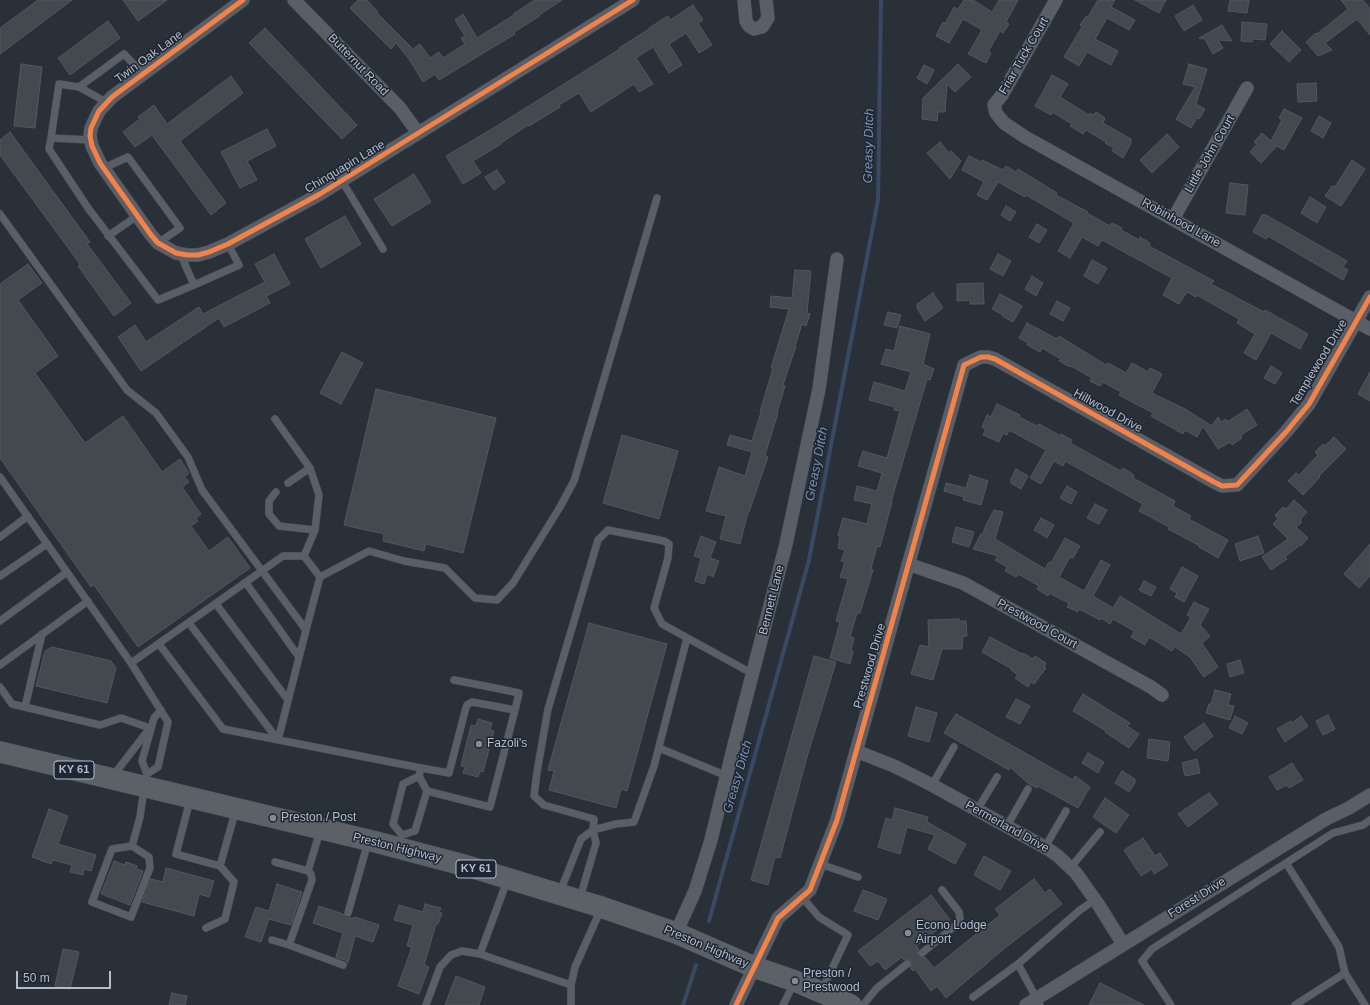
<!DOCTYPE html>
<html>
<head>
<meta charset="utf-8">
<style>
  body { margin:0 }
  #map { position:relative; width:1370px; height:1005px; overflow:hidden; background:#2a3038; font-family:Helvetica,sans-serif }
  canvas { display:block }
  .scale { position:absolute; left:16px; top:971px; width:95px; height:18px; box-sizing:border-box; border:2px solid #b4bcc9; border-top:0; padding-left:5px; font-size:12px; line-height:14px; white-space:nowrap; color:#b4bcc9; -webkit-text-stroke:3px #1d2633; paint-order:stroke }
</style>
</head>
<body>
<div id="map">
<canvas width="1370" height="1005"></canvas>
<div class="scale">50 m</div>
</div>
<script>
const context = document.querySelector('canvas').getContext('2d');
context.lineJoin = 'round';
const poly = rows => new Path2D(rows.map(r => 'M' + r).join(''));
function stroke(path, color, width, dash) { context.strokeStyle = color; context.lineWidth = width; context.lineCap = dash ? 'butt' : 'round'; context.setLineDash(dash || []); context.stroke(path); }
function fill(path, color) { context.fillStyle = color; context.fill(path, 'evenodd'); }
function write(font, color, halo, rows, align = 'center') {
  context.font = font + ' Helvetica,sans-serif'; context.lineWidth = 3; context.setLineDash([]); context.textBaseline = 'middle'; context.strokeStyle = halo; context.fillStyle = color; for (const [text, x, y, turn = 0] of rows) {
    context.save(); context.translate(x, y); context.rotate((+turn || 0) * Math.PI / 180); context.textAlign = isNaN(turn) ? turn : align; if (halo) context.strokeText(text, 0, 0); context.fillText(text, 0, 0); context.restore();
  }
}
stroke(poly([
  [709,921,809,560,878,200,881,0],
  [683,1005,696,965]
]), '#384963', 4);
const building = poly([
  [38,0,72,0,0,54,0,28,38,0],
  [123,0,167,0,138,21,123,0],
  [358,0,367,0,378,12,377,13,413,49,420,44,430,58,439,52,443,58,465,44,461,38,465,36,455,20,463,14,477,38,514,15,513,14,535,0,562,0,539,15,540,16,514,32,515,34,439,80,435,74,423,82,409,59,396,43,391,49,350,8,358,0],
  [964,0,973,0,992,12,999,0,1018,0,1006,22,1009,24,1003,33,1000,31,988,52,991,53,986,63,968,54,982,30,963,19,949,43,936,36,943,22,945,24,954,7,958,9,964,0],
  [1098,0,1115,0,1111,7,1135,20,1129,30,1107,18,1095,39,1118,51,1111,65,1087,52,1079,66,1064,57,1082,27,1080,25,1086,16,1088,17,1098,0],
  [1135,0,1166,0,1159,13,1135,0],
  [1230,0,1249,0,1247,13,1228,11,1230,0],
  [1341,0,1363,0,1370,9,1370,35,1357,19,1325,43,1332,50,1318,56,1306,42,1316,33,1317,34,1348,9,1341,0],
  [693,5,703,20,698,23,712,45,699,53,686,33,669,44,682,65,669,73,653,47,636,58,653,84,639,92,634,84,591,112,579,93,559,105,560,107,529,126,528,125,501,143,501,144,473,161,481,173,463,184,446,156,492,129,620,49,619,48,649,29,649,28,668,16,670,20,693,5],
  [1193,5,1202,20,1184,31,1175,16,1193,5],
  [108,21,120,38,70,75,58,58,108,21],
  [1242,22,1267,24,1265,40,1253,39,1252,42,1241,41,1242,22],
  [1222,25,1232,41,1218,40,1223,48,1213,54,1205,39,1199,38,1222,25],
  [265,28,357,125,342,139,249,43,265,28],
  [1282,31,1301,50,1289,62,1270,44,1282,31],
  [21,64,42,67,35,128,14,126,21,64],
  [958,64,971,77,955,92,947,84,945,112,938,112,937,121,922,119,923,98,958,64],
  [1189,64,1207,69,1196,104,1205,109,1199,119,1197,118,1191,128,1176,119,1195,87,1183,84,1189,64],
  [924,65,934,70,927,84,917,78,924,65],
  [1052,75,1068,84,1060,97,1089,115,1090,113,1094,115,1096,112,1105,118,1103,123,1131,139,1131,143,1123,158,1112,151,1114,148,1105,143,1106,142,1086,130,1083,134,1070,126,1072,124,1052,112,1051,115,1035,106,1052,75],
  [231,76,243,93,180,141,226,203,211,215,152,135,135,147,123,132,140,119,138,117,154,105,167,124,231,76],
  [1316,83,1317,101,1298,102,1297,84,1316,83],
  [1284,109,1302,118,1284,150,1275,145,1276,147,1261,163,1250,152,1257,144,1254,142,1262,133,1271,141,1282,120,1279,118,1284,109],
  [1319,116,1331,123,1323,138,1311,131,1319,116],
  [267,129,276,146,247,161,257,180,240,188,221,152,267,129],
  [10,132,90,242,87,244,131,303,114,316,78,266,80,264,0,155,0,140,10,132],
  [1167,134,1179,147,1152,173,1140,160,1167,134],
  [940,142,949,153,951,151,961,161,950,179,927,153,940,142],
  [969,156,981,162,982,160,1003,170,1006,166,1016,172,1018,169,1057,193,1056,195,1088,212,1087,213,1110,226,1112,223,1122,228,1121,230,1139,240,1140,237,1150,243,1149,246,1214,281,1211,284,1264,312,1265,310,1308,334,1300,349,1271,333,1256,360,1244,353,1255,334,1237,323,1239,319,1197,295,1196,297,1187,292,1179,304,1163,295,1172,278,1102,240,1098,246,1082,237,1070,258,1058,251,1074,223,1026,195,1025,197,998,182,987,200,977,195,984,182,962,170,969,156],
  [1352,160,1365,169,1341,206,1325,196,1332,186,1335,187,1352,160],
  [497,170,505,182,494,190,485,177,497,170],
  [414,174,431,202,392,226,374,199,414,174],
  [1230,183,1248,185,1245,215,1226,213,1230,183],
  [1310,197,1326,207,1317,223,1301,213,1310,197],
  [1006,206,1016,212,1010,221,1001,215,1006,206],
  [1262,215,1266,215,1347,261,1343,267,1348,270,1343,280,1268,236,1266,239,1253,232,1262,215],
  [345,216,361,244,321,268,305,239,345,216],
  [1037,224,1047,230,1039,243,1029,237,1037,224],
  [274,254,290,284,266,296,270,303,224,327,219,318,141,371,118,337,135,325,146,342,199,307,203,314,265,282,255,264,274,254],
  [998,254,1011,261,1003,276,990,269,998,254],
  [1092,260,1107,268,1098,284,1084,276,1092,260],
  [28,264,42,283,18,300,58,356,35,373,85,443,123,416,162,472,180,459,189,473,185,477,189,482,182,487,201,514,196,518,198,521,191,526,209,551,228,537,250,568,138,647,94,585,91,587,0,458,0,284,28,264],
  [795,270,811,271,807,313,810,314,806,326,802,324,795,346,796,346,783,385,785,386,777,413,778,413,765,455,768,457,749,512,748,512,740,544,720,539,726,516,706,511,719,467,745,476,752,452,727,445,730,435,752,441,761,412,760,412,773,368,771,368,789,309,770,307,771,296,792,298,795,270],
  [1032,276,1043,283,1036,296,1025,289,1032,276],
  [983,283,984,304,970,304,970,300,957,301,957,284,983,283],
  [933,293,943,308,925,321,917,308,917,304,933,293],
  [1000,294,1022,306,1013,322,1002,316,1003,315,992,309,1000,294],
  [1057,301,1070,308,1063,321,1050,314,1057,301],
  [888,312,901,315,897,328,884,325,888,312],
  [1027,323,1057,339,1059,336,1106,365,1108,363,1126,373,1132,363,1148,372,1150,368,1162,374,1152,393,1185,409,1212,426,1218,417,1221,422,1226,419,1227,422,1247,409,1257,425,1241,435,1242,438,1232,445,1230,442,1218,449,1203,426,1197,437,1185,430,1183,434,1151,416,1153,413,1119,395,1121,392,1103,382,1100,386,1090,381,1092,378,1071,366,1070,367,1059,361,1061,359,1042,348,1040,352,1027,345,1028,343,1019,338,1027,323],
  [900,326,930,334,923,364,934,369,930,380,927,379,891,502,892,502,880,547,877,546,871,569,873,570,860,613,857,613,850,637,854,638,851,650,853,651,850,664,830,658,840,622,836,621,848,579,840,577,845,562,841,561,845,550,838,548,840,536,838,535,843,518,867,524,872,504,854,500,857,486,877,491,882,473,858,466,863,451,887,458,900,411,894,410,895,407,869,400,874,382,905,391,911,372,881,364,886,349,894,351,900,326],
  [342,352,363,363,341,404,320,393,342,352],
  [1271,366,1282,373,1275,384,1264,378,1271,366],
  [1370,372,1370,401,1358,394,1370,372],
  [376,389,496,418,463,553,426,544,424,551,383,541,384,534,344,525,376,389],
  [997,404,1020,415,1019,417,1037,426,1039,424,1061,436,1061,434,1072,440,1070,443,1121,471,1123,468,1134,475,1133,478,1175,501,1173,506,1191,516,1189,519,1228,540,1218,558,1199,547,1200,546,1168,529,1169,527,1139,511,1143,504,1065,461,1063,466,1054,461,1041,484,1030,478,1046,450,1009,430,1007,435,1003,433,999,442,983,435,986,429,982,427,987,415,991,417,997,404],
  [622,435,678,451,659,519,603,503,622,435],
  [1334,437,1346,449,1319,476,1320,477,1303,495,1288,481,1296,473,1299,475,1318,455,1315,452,1323,444,1325,446,1334,437],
  [1016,469,1028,476,1021,489,1011,483,1011,479,1016,469],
  [970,475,988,481,981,505,963,500,964,497,944,491,946,483,966,488,970,475],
  [1067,486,1077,492,1071,504,1060,498,1067,486],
  [1294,500,1307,512,1300,520,1302,522,1296,527,1308,538,1301,546,1300,545,1285,557,1287,559,1271,570,1262,557,1288,539,1273,524,1278,519,1275,515,1283,507,1286,509,1294,500],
  [1095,504,1107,510,1099,524,1087,518,1095,504],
  [994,510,1003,512,995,539,1045,569,1049,562,1051,563,1065,538,1080,546,1073,558,1070,557,1059,577,1084,591,1101,560,1110,565,1093,596,1113,608,1120,596,1181,634,1191,617,1187,615,1194,602,1209,609,1200,625,1210,636,1202,643,1218,667,1204,677,1203,676,1190,657,1175,647,1172,651,1149,637,1145,645,1131,637,1134,631,1113,619,1110,624,1101,618,1100,620,1079,609,1078,612,1067,607,1069,603,1049,593,1048,596,1037,589,1039,586,1018,574,1016,577,1005,571,1007,567,995,560,998,556,973,549,981,534,983,534,985,527,994,510],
  [1041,518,1054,525,1047,538,1034,530,1041,518],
  [956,527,974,532,969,547,952,542,956,527],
  [701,536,716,542,710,558,719,561,713,577,707,574,704,584,695,581,701,558,694,556,701,536],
  [1258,536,1264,553,1240,561,1235,544,1258,536],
  [1370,544,1370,576,1359,588,1344,574,1370,544],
  [1182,567,1198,576,1184,602,1175,597,1177,593,1170,589,1182,567],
  [1144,581,1156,587,1151,596,1139,590,1144,581],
  [959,619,959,621,966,621,967,636,963,636,962,649,942,649,933,680,911,674,920,645,929,647,928,620,959,619],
  [589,623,667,644,627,791,621,789,616,808,549,790,554,771,548,770,589,623],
  [990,637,1022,654,1023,653,1033,659,1035,656,1046,663,1044,667,1046,668,1034,684,1031,682,1028,687,1015,678,1018,675,1011,670,1012,669,982,652,990,637],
  [52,647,111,661,116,668,107,703,36,686,45,651,52,647],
  [814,656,836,662,807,757,780,858,775,857,768,885,751,880,814,656],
  [1240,660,1244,673,1230,677,1227,664,1240,660],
  [1215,690,1231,694,1228,705,1234,706,1230,720,1206,713,1209,704,1211,704,1215,690],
  [1083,694,1130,723,1127,726,1139,734,1129,748,1105,732,1106,731,1073,711,1083,694],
  [1016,699,1030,706,1020,724,1006,717,1016,699],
  [916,707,937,713,929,742,908,736,916,707],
  [956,714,1073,780,1075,776,1090,787,1078,808,1038,786,1037,788,1029,784,1010,767,1009,770,944,733,956,714],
  [1328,715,1335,729,1323,735,1316,721,1328,715],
  [1235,716,1248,723,1242,734,1229,728,1235,716],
  [1301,716,1308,726,1285,742,1277,729,1291,721,1292,723,1301,716],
  [478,719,492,723,490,730,494,731,483,772,480,771,478,777,463,773,465,767,461,766,471,725,476,726,478,719],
  [1204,723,1213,736,1194,751,1184,737,1204,723],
  [1149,739,1170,742,1168,761,1147,758,1149,739],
  [1088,753,1104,762,1098,773,1082,763,1088,753],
  [1197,759,1200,773,1185,776,1182,763,1197,759],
  [1292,763,1303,780,1289,788,1287,785,1277,790,1269,777,1292,763],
  [1122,771,1135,779,1135,783,1129,792,1115,783,1122,771],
  [1209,793,1218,804,1188,827,1178,814,1209,793],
  [1105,798,1129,815,1116,833,1093,817,1105,798],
  [895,808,928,817,927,822,966,844,955,864,928,849,935,835,907,827,900,854,878,847,886,818,892,820,895,808],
  [49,809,68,816,58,844,96,855,91,871,84,869,83,875,70,872,72,865,53,860,51,864,32,857,49,809],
  [1143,838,1155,856,1160,853,1168,865,1154,874,1152,869,1141,876,1124,850,1143,838],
  [984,856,1011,871,1000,890,974,875,984,856],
  [114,861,125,865,126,862,137,866,136,869,143,871,130,905,101,894,114,861],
  [166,868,214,881,209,897,199,894,194,916,142,902,151,879,163,882,166,868],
  [1034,879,1045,893,1050,889,1062,904,1005,948,946,998,937,986,931,991,915,969,913,971,910,968,912,963,909,960,904,960,902,957,885,970,878,961,870,966,858,951,931,895,950,920,916,946,919,949,917,952,918,956,921,958,925,957,934,968,1000,915,995,909,1034,879],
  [277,884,302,892,291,925,269,919,261,942,245,937,256,907,269,911,277,884],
  [863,890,887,899,878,920,854,911,863,890],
  [425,904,441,908,439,912,442,913,438,924,436,924,424,965,429,967,419,994,398,986,412,947,407,946,413,925,394,920,399,905,423,912,425,904],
  [319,906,343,914,346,918,355,918,355,917,379,925,373,942,355,936,348,963,345,960,336,957,343,933,313,923,319,906],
  [63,949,79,952,70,989,55,986,63,949],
  [456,976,485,987,479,1005,445,1005,456,976],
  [1100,983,1144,1005,1089,1005,1100,983],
  [172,993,187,996,185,1005,169,1005,172,993]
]);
fill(building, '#444950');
stroke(building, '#52575f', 1);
const lane = poly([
  [79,87,124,54,143,74],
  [51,138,49,149,88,208,158,300,194,285,180,253],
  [91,140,51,138,59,84,79,87,106,102],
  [104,168,128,157,180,228,158,243],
  [342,181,383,249],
  [0,214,127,390,156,413,188,457,202,490,306,630,278,740],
  [108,236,137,216],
  [194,285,239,265,228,244],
  [275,419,310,468,319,495,315,530,304,556],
  [0,477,131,663,168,722,158,767,147,774],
  [288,483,310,468],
  [276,492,269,501,269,514,279,526,315,530],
  [0,537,28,516],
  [0,576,47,544],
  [246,583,299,657],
  [216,604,288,700],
  [0,621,67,572],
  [189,623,278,740],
  [306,630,320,577],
  [159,644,223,729,421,768,449,773,465,711,467,705,472,702,515,710,490,807,427,791],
  [131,663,283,556,304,556,320,577,369,551,404,561,445,568,475,598,497,600,513,583,560,507,574,481,657,198],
  [0,665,88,601],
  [454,680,490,687,519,693,515,710],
  [0,687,12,704,100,725,121,718,150,728,112,777],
  [25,707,42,634],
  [659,748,727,776],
  [146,777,147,774,142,761,154,718,161,710],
  [932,785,954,747],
  [190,800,176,854,220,866,236,809],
  [977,810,997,777],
  [1007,826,1028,789],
  [320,831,308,871,311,874,312,880,289,945,343,965],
  [402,835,415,831,427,791,419,776,421,768],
  [402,835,393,824,403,784,419,776],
  [132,846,112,849,92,902,131,917,150,868,149,857,132,846,140,817,144,789],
  [1045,847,1066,811],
  [275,862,308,871],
  [1286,863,1333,833,1363,825,1370,820],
  [820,864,858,877],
  [1071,867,1100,832],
  [560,892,581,839,593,830,616,824,634,822,654,766,687,638],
  [802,897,819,917,848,935,822,990],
  [580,898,596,843,593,830,594,819,544,805,534,796,537,772,548,709,598,540,608,530,664,541,669,544,668,558,654,608,662,624,753,674],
  [348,913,368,842],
  [206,928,225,919,234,882,220,866],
  [272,940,289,945],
  [922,953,956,925,960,918,959,912,942,890],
  [480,954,571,985],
  [973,997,1018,964],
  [426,1005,440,967,451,955,462,951,480,954,507,881],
  [571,1005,571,985,575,967,601,909],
  [783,1005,794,983],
  [863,1005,877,988,907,964],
  [1040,1005,1018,964,1080,910,1095,900],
  [1171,1005,1142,961,1152,949,1286,863,1339,947,1345,973],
  [1295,1005,1345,973,1365,1005]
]);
const street = poly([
  [243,0,112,97,99,111,91,128,90,136,92,146,100,163,151,235,158,243,176,253,187,255,198,255,209,252,228,244,320,194,633,0],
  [294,0,400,108,418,133],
  [744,0,746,21,749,26,754,29,762,27,768,18,766,0],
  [1056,0,1015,72,1002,95,994,105,996,113,1004,123,1025,137,1370,329],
  [1173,219,1247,88],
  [908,564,963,583,1151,687,1162,695],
  [856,751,894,766,930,784,1048,849,1058,856,1076,873,1098,904,1123,944],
  [676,933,695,891,711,840,734,745,786,544,819,389,837,259],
  [736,1005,778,918,810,890,837,820,964,365,981,357,988,357,995,359,1214,482,1222,486,1237,485,1286,432,1309,404,1370,297],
  [1026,1005,1326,819,1349,808,1370,795]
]);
const primary = poly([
  [0,752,376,842,467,866,598,906,676,933,754,967,795,981,851,1005]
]);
stroke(lane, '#484c53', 8);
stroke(street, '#484c53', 14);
stroke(primary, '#484c55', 22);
stroke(lane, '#5a5e66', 7);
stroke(street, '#5a5e66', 13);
stroke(primary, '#5c6168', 21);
stroke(poly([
  [243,0,112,97,99,111,91,128,90,136,92,146,100,163,151,235,158,243,176,253,187,255,198,255,209,252,228,244,320,194,633,0],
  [736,1005,778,918,810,890,837,820,964,365,981,357,988,357,995,359,1214,482,1222,486,1237,485,1286,432,1309,404,1370,297]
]), '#f48246', 5);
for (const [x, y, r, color] of [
  [479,744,4,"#848b96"],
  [273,818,4,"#848b96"],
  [908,933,4,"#848b96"],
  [795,981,4,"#848b96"]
]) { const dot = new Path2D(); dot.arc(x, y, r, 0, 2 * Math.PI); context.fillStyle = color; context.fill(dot); stroke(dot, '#1d2633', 1.5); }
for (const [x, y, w] of [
  [74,770,40],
  [476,869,40]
]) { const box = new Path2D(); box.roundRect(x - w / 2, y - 9, w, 18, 3); context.fillStyle = '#1d2633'; context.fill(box); stroke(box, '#b4bcc9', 1); }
write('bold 11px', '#b4bcc9', null, [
  ["KY 61",74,770],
  ["KY 61",476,869]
]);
write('12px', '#b4bcc9', '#1d2633', [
  ["Friar Tuck Court",1024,56,-60],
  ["Twin Oak Lane",149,57,-36],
  ["Butternut Road",358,65,46],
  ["Little John Court",1210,154,-60],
  ["Chinquapin Lane",345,167,-31],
  ["Robinhood Lane",1181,223,29],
  ["Templewood Drive",1319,363,-59],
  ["Hillwood Drive",1108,411,29],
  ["Bennett Lane",772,600,-76],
  ["Prestwood Court",1037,624,29],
  ["Prestwood Drive",870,666,-74],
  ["Permerland Drive",1007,827,29],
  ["Preston Highway",397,848,14],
  ["Forest Drive",1197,898,-32],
  ["Preston Highway",706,947,23]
]);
write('12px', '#b4bcc9', '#1d2633', [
  ["Fazoli's",487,744],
  ["Preston / Post",281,818],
  ["Econo Lodge",916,926],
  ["Airport",916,940],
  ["Preston /",803,974],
  ["Prestwood",803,988]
], 'left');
write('italic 13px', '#7c92b1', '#1d2633', [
  ["Greasy Ditch",869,146,-89],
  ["Greasy Ditch",817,464,-79],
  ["Greasy Ditch",738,777,-74]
]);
</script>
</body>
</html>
